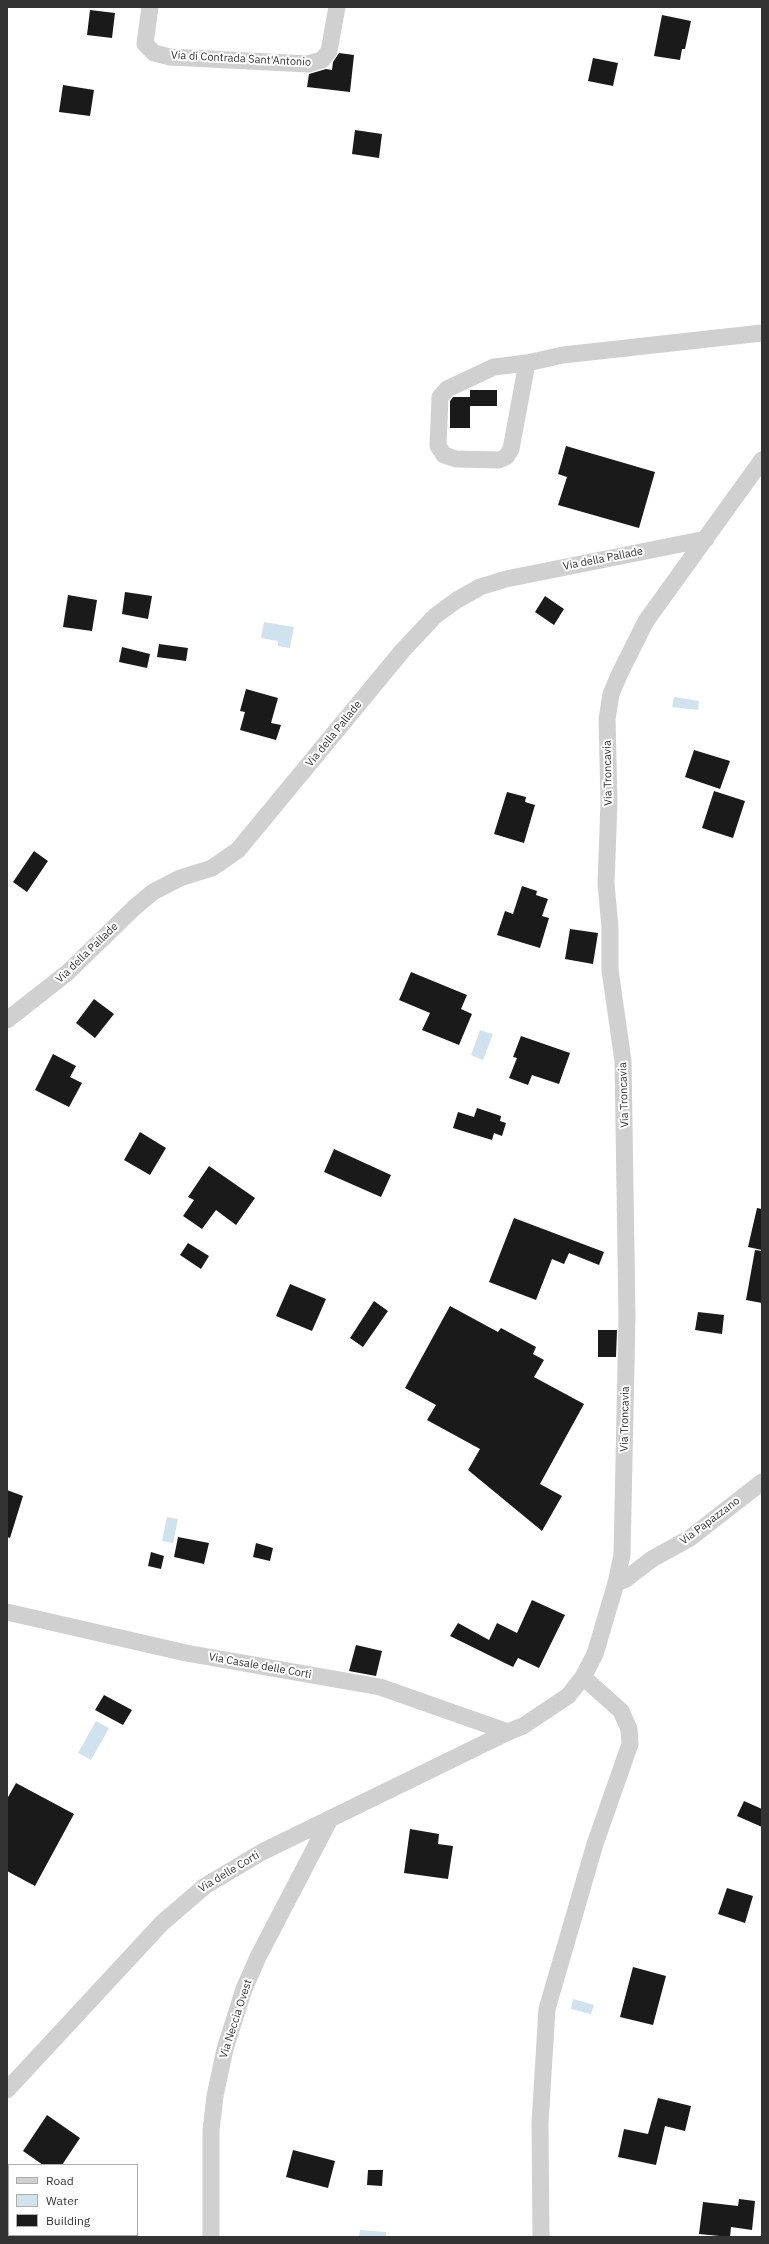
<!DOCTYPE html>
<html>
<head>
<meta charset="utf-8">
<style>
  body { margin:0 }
  #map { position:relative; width:769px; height:2244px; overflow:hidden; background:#fff; font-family:"IBM Plex Sans",sans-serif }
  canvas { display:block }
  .frame { position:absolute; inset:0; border:8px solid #333; pointer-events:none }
  .legend { position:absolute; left:8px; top:2164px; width:130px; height:72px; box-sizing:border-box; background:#fff; border:1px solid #adadad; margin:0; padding:5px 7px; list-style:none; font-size:12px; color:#333 }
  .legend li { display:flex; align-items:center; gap:8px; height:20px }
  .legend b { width:20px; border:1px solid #adadad }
</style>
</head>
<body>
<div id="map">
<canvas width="769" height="2244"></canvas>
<div class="frame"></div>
<ul class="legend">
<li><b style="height:5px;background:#d0d0d0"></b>Road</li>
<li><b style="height:11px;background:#cfe2ee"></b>Water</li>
<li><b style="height:11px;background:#1a1a1a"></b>Building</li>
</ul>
</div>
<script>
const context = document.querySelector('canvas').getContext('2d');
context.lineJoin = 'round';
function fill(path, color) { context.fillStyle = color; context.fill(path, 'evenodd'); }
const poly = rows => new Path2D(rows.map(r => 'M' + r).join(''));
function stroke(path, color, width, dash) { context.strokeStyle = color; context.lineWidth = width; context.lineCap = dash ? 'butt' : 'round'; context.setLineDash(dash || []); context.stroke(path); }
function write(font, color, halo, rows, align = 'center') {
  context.font = font + ' "IBM Plex Sans",sans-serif'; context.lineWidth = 4; context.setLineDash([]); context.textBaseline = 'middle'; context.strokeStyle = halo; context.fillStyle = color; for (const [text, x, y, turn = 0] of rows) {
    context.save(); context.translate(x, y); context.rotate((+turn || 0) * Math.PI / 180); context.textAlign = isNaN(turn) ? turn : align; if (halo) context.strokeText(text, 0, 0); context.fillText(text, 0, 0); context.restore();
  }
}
fill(poly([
  [264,622,294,627,290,648,278,646,278,641,261,638],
  [674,697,699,701,698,710,672,707],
  [480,1030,493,1034,483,1060,471,1055],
  [167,1517,178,1519,173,1543,162,1541],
  [96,1721,109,1728,91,1760,78,1753],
  [573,1999,594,2005,591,2014,571,2009],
  [360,2230,386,2232,386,2237,359,2237]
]), '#cfe2ee');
fill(poly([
  [90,10,115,13,112,38,87,35],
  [662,15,691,21,685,49,682,49,680,60,654,56],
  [339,53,354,55,350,92,307,87,309,74,326,69,332,70,333,62],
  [593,58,618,63,613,86,588,81],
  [63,85,94,90,90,116,59,112],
  [355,130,382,134,379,158,352,154],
  [470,390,497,390,497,406,470,406],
  [453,397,470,397,470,428,450,428,450,401],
  [566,446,655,472,639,528,558,505,567,477,558,474],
  [125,592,152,596,148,619,122,614],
  [68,595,97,600,92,631,63,627],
  [545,596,564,609,554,625,535,612],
  [159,644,188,648,186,661,157,657],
  [122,647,150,654,147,668,119,662],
  [246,689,278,698,271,723,281,725,276,740,240,730,245,712,240,711],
  [694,750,730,761,720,789,685,777],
  [714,791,745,801,733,838,702,828],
  [507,792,526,797,525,802,535,805,524,843,494,834],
  [34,851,48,861,27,892,13,882],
  [522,886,537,891,536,895,548,899,542,916,549,918,540,948,497,935,505,911,513,914],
  [570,929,598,933,593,964,565,959],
  [411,972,467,995,461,1009,472,1014,459,1045,422,1030,430,1013,399,1000],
  [94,999,114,1014,95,1038,76,1023],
  [521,1036,570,1053,559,1084,532,1075,528,1085,509,1078,517,1058,513,1057],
  [53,1054,76,1066,70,1077,82,1083,69,1107,35,1090],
  [477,1108,501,1116,500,1121,506,1123,502,1136,494,1133,492,1140,453,1128,458,1112,474,1117],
  [140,1132,166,1148,150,1175,124,1160],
  [334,1149,391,1175,381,1197,324,1172],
  [209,1166,255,1198,236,1225,216,1210,202,1229,183,1216,194,1200,188,1197],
  [757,1208,762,1209,762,1250,748,1247],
  [514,1218,604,1252,599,1265,569,1253,564,1264,552,1259,536,1300,489,1282],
  [188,1243,209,1256,201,1269,180,1255],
  [755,1250,762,1251,762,1303,746,1300],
  [290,1284,326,1299,312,1331,276,1316],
  [374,1301,388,1311,363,1347,350,1338],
  [450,1306,498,1332,501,1328,536,1347,533,1354,544,1360,534,1377,584,1404,540,1484,562,1496,542,1531,468,1470,480,1449,427,1420,436,1405,405,1388],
  [698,1312,724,1315,722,1334,695,1330],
  [598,1330,617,1330,616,1357,598,1357],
  [7,1490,23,1496,10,1538,7,1537],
  [178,1537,209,1543,204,1564,174,1557],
  [256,1543,273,1548,270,1561,253,1557],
  [151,1552,164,1556,161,1569,148,1566],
  [532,1600,565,1615,539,1668,518,1658,513,1667,450,1636,458,1623,489,1640,497,1623,517,1633],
  [356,1645,382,1651,376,1676,349,1671],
  [104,1695,132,1710,123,1725,95,1710],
  [16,1783,74,1814,35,1886,7,1871,7,1799],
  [744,1801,762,1809,762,1827,737,1816],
  [410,1829,439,1834,438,1844,453,1846,448,1879,404,1873],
  [727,1888,753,1896,745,1923,718,1914],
  [633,1967,666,1976,653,2025,620,2017],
  [658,2098,691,2106,685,2131,665,2126,656,2165,618,2157,624,2129,648,2134],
  [47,2115,80,2138,62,2165,43,2165,23,2151],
  [293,2150,335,2161,328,2188,286,2177],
  [368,2170,383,2170,382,2186,367,2185],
  [739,2199,755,2201,752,2230,731,2227,730,2237,699,2234,703,2202,738,2206]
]), '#1a1a1a');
stroke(poly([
  [150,7,145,44,154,53,170,57,308,64,322,60,329,51,337,7],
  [527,363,511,449,506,457,499,460,456,459,444,455,438,446,440,397,447,389,494,367,527,363,563,355,762,333],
  [7,1020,67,973,135,907,153,892,180,878,212,868,238,850,403,650,435,616,457,600,480,587,506,579,706,539],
  [616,1583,626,1579,652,1559,690,1538,762,1482],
  [7,1612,186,1653,380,1687,508,1732],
  [7,2090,162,1923,205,1886,262,1852,508,1732,523,1726,568,1696,583,1677,595,1654,616,1583,622,1555,627,1317,623,1061,610,970,610,927,606,884,609,802,607,719,611,694,620,673,646,621,762,460],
  [211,2237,211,2130,215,2096,225,2049,244,1989,258,1957,330,1819],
  [541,2237,540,2123,547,2009,595,1844,630,1744,629,1729,621,1711,583,1677]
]), '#d0d0d0', 17);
write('11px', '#333', '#fff', [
  ["Via di Contrada Sant'Antonio",241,59,3],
  ["Via della Pallade",603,559,-11],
  ["Via della Pallade",334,734,-51],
  ["Via Troncavia",608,773,-91],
  ["Via della Pallade",87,953,-44],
  ["Via Troncavia",624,1095,-92],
  ["Via Troncavia",625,1419,-89],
  ["Via Papazzano",710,1521,-37],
  ["Via Casale delle Corti",260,1666,10],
  ["Via delle Corti",229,1872,-31],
  ["Via Neccia Ovest",236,2019,-72]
]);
</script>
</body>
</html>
